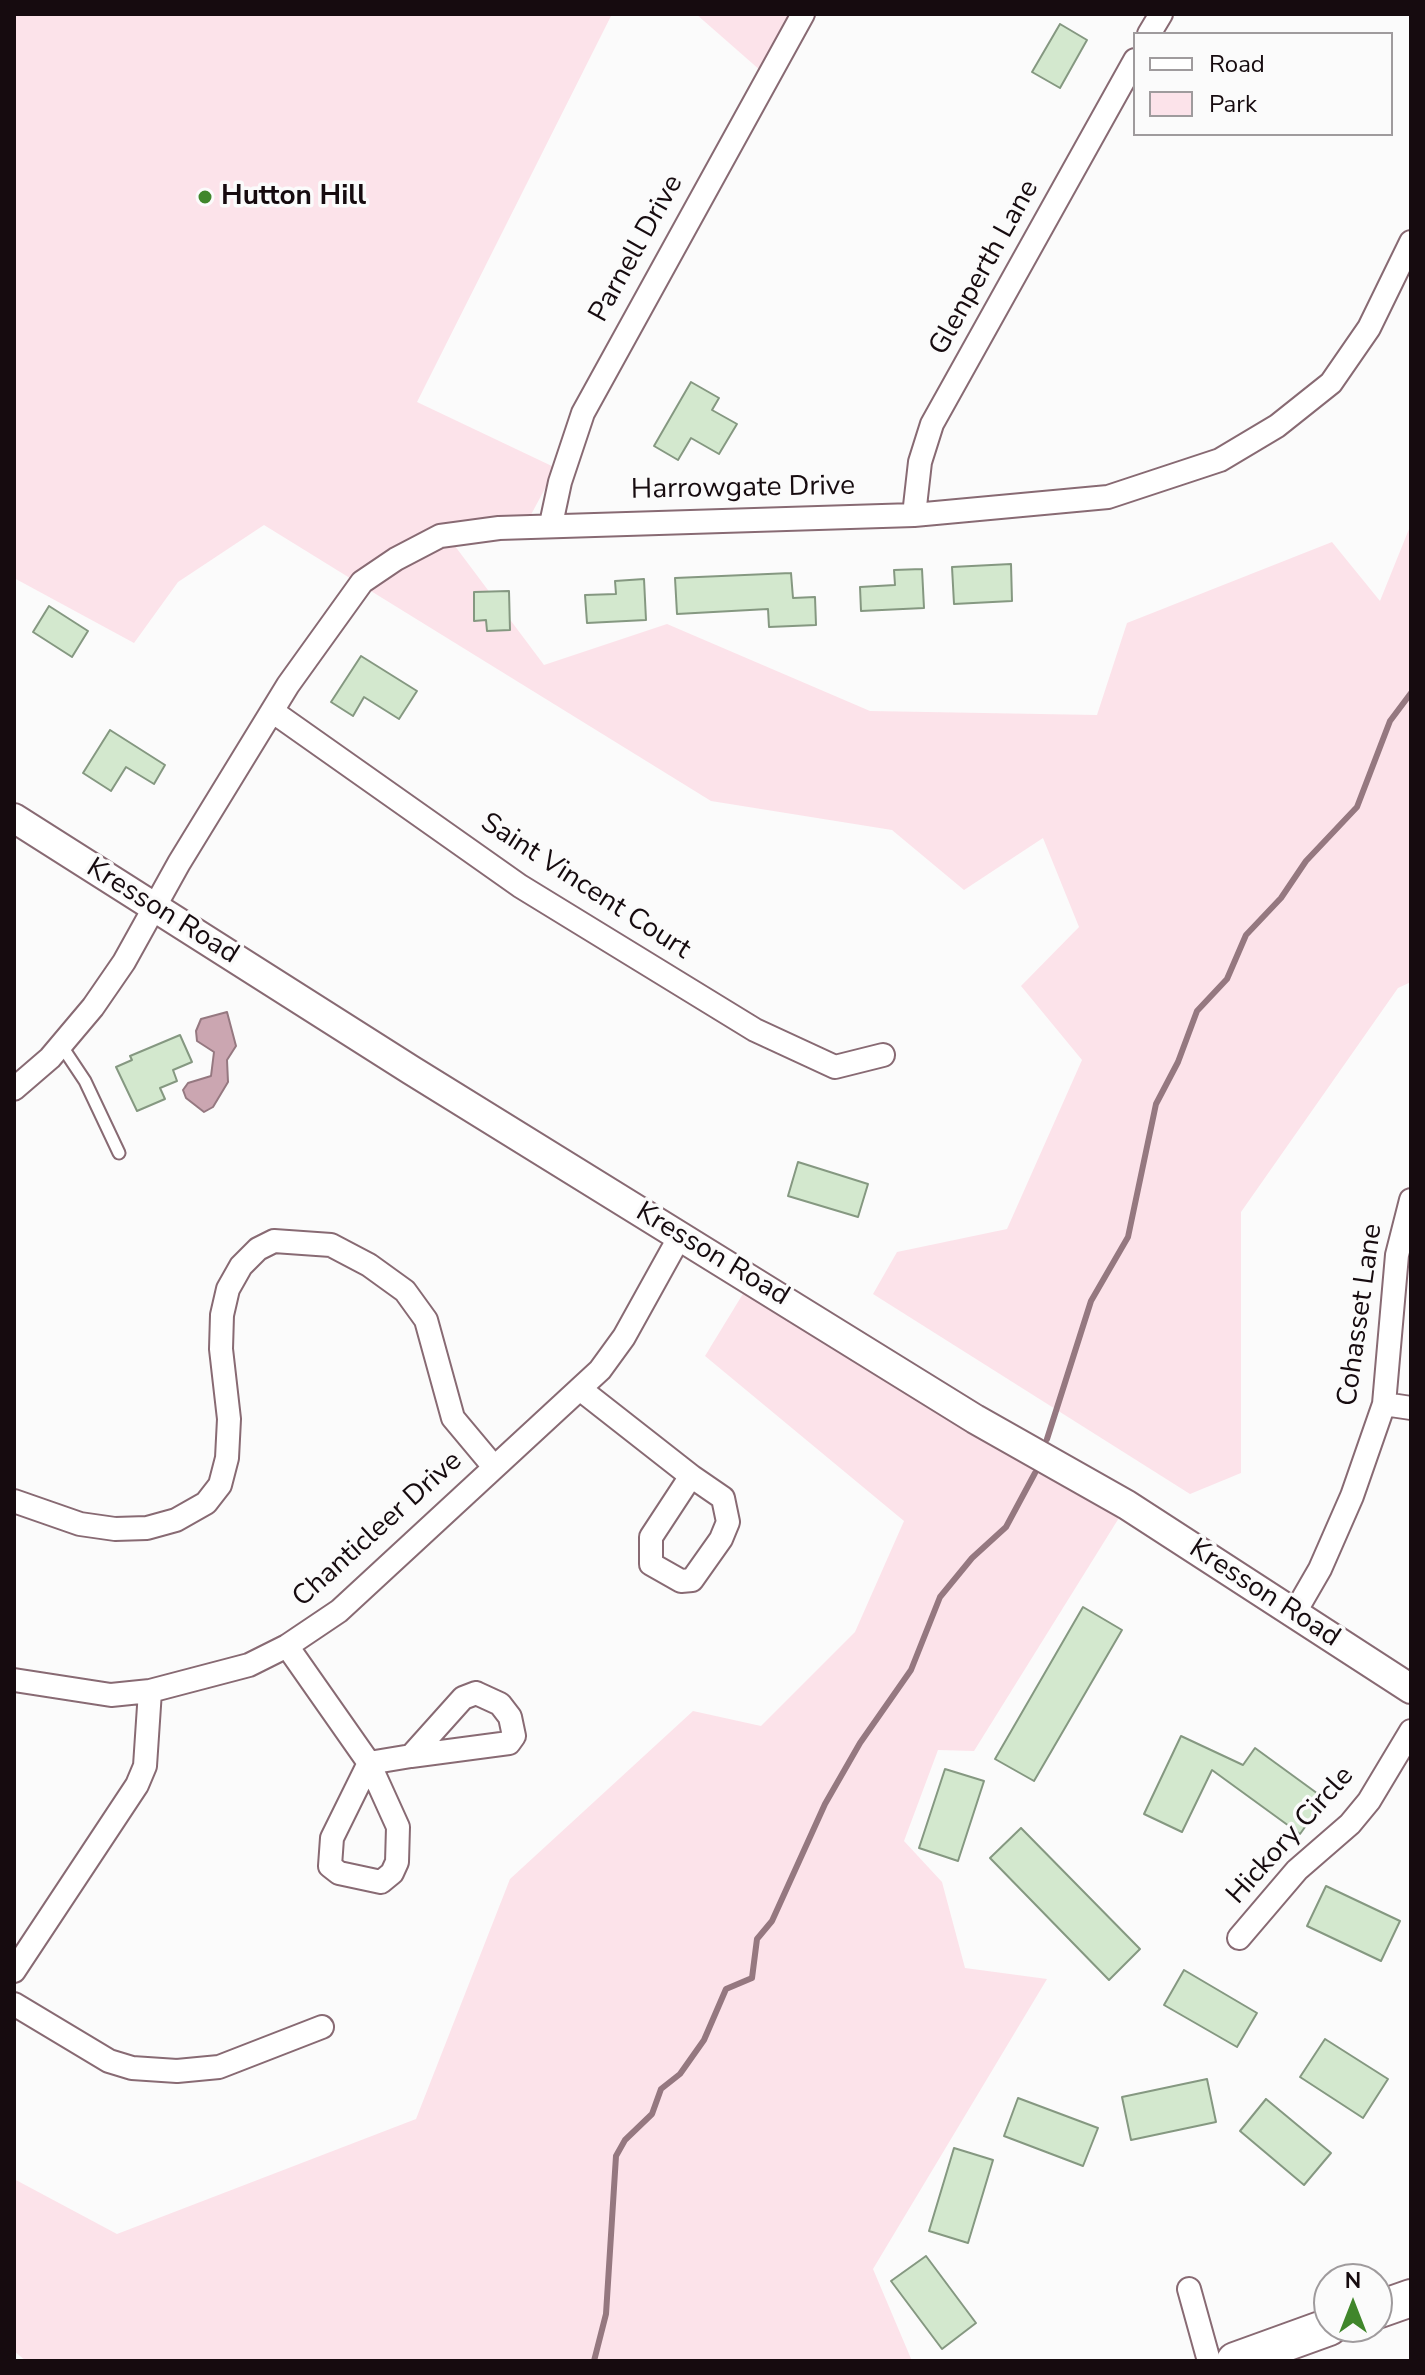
<!DOCTYPE html>
<html>
<head>
<meta charset="utf-8">
<style>
  body { margin:0 }
  #map { position:relative; width:1425px; height:2375px; overflow:hidden; background:#fbfbfb; font-family:"Nunito Sans",sans-serif }
  canvas { display:block }
  .frame { position:absolute; inset:0; border:16px solid #160b0f; pointer-events:none }
  .legend { position:absolute; left:1133px; top:32px; width:260px; height:104px; box-sizing:border-box; background:#fbfbfb; border:2px solid #9f9b9d; margin:0; padding:10px 14px; list-style:none; font-size:24px; color:#160b0f }
  .legend li { display:flex; align-items:center; gap:16px; height:40px }
  .legend b { width:40px; border:2px solid #9f9b9d }
  .north { position:absolute; left:1313px; top:2263px; width:80px; height:80px; box-sizing:border-box; background:#fbfbfb; border:2px solid #9f9b9d; border-radius:50%; rotate:0deg; font-size:22px; font-weight:700; line-height:32px; text-align:center; color:#160b0f }
  .north::after { content:''; display:block; margin:auto; width:28px; height:36px; background:#40862b; clip-path:polygon(50% 0,100% 100%,50% 72%,0 100%) }
</style>
</head>
<body>
<div id="map">
<canvas width="1425" height="2375"></canvas>
<div class="frame"></div>
<ul class="legend">
<li><b style="height:10px;background:#fff"></b>Road</li>
<li><b style="height:22px;background:#fce3ea"></b>Park</li>
</ul>
<div class="north">N</div>
</div>
<script>
const context = document.querySelector('canvas').getContext('2d');
context.lineJoin = 'round';
function fill(path, color) { context.fillStyle = color; context.fill(path, 'evenodd'); }
const poly = rows => new Path2D(rows.map(r => 'M' + r).join(''));
function stroke(path, color, width, dash) { context.strokeStyle = color; context.lineWidth = width; context.lineCap = dash ? 'butt' : 'round'; context.setLineDash(dash || []); context.stroke(path); }
function write(font, color, halo, rows, align = 'center') {
  context.font = font + ' "Nunito Sans",sans-serif'; context.lineWidth = 7; context.setLineDash([]); context.textBaseline = 'middle'; context.strokeStyle = halo; context.fillStyle = color; for (const [text, x, y, turn = 0] of rows) {
    context.save(); context.translate(x, y); context.rotate((+turn || 0) * Math.PI / 180); context.textAlign = isNaN(turn) ? turn : align; if (halo) context.strokeText(text, 0, 0); context.fillText(text, 0, 0); context.restore();
  }
}
fill(poly([
  [14,14,612,14,417,402,556,468,526,524,446,534,544,665,667,624,870,711,1097,715,1127,623,1332,542,1380,601,1411,524,1411,982,1398,988,1241,1212,1241,1473,1190,1494,873,1294,897,1252,1007,1229,1082,1060,1021,986,1079,927,1043,838,964,890,892,830,711,801,264,525,178,582,134,643,14,578],
  [696,14,805,14,769,78],
  [752,1279,1127,1505,974,1751,938,1750,904,1841,942,1882,965,1968,1047,1979,873,2269,912,2361,26,2361,14,2351,14,2179,117,2234,416,2119,510,1879,693,1711,761,1726,855,1632,904,1521,705,1356]
]), '#fce3ea');
const water = poly([
  [227,1012,236,1046,227,1060,228,1082,213,1107,204,1112,186,1098,183,1090,188,1083,211,1076,214,1052,197,1041,196,1031,201,1019,227,1012]
]);
fill(water, '#cba6b1');
stroke(water, '#957880', 2);
stroke(poly([
  [1047,1439,1091,1301,1128,1237,1156,1104,1178,1062,1197,1011,1227,979,1246,935,1281,898,1306,861,1357,807,1390,721,1411,693],
  [594,2361,606,2314,616,2156,625,2140,652,2114,661,2089,680,2074,704,2040,726,1989,752,1978,757,1939,772,1921,825,1804,860,1743,911,1670,940,1597,972,1558,1006,1527,1035,1473]
]), '#957880', 6);
const building = poly([
  [1060,24,1087,40,1060,88,1032,72,1060,24],
  [691,382,719,398,712,410,737,424,719,454,691,438,678,460,654,446,691,382],
  [1011,564,1012,601,954,604,952,567,1011,564],
  [922,569,924,608,861,611,860,587,895,585,894,570,922,569],
  [791,573,793,598,815,597,816,625,769,627,768,609,677,614,675,578,791,573],
  [644,579,646,620,587,623,585,595,616,594,615,581,644,579],
  [509,591,510,630,487,631,486,620,474,621,474,592,509,591],
  [49,606,88,631,72,657,33,632,49,606],
  [361,656,417,691,399,719,364,697,353,716,331,702,361,656],
  [110,730,165,765,154,784,126,767,111,791,83,773,110,730],
  [180,1035,192,1062,173,1070,177,1081,160,1088,165,1099,137,1111,116,1067,132,1060,130,1056,180,1035],
  [798,1162,868,1184,858,1217,788,1196,798,1162],
  [1083,1607,1122,1630,1034,1781,995,1759,1083,1607],
  [1181,1736,1243,1765,1255,1748,1325,1799,1300,1834,1212,1770,1182,1832,1144,1814,1181,1736],
  [945,1769,984,1781,958,1861,919,1848,945,1769],
  [1021,1828,1140,1949,1109,1980,990,1858,1021,1828],
  [1326,1886,1400,1921,1381,1961,1307,1926,1326,1886],
  [1184,1970,1257,2013,1237,2047,1164,2005,1184,1970],
  [1325,2039,1388,2079,1363,2118,1300,2077,1325,2039],
  [1207,2079,1216,2122,1131,2140,1122,2097,1207,2079],
  [1018,2098,1098,2128,1083,2166,1004,2136,1018,2098],
  [1266,2099,1331,2153,1304,2185,1240,2131,1266,2099],
  [954,2148,993,2160,968,2243,929,2231,954,2148],
  [926,2256,976,2323,942,2349,891,2281,926,2256]
]);
fill(building, '#d3e8ce');
stroke(building, '#859881', 2);
const service = poly([
  [61,1045,85,1081,119,1153]
]);
const minor = poly([
  [1149,34,1161,14],
  [914,515,920,462,932,424,1135,60],
  [551,524,560,482,583,413,803,14],
  [272,711,520,886,755,1030,835,1067,883,1055],
  [14,1089,50,1058,93,1007,124,962,179,863,288,685,362,582,396,559,440,536,499,528,914,515,1108,497,1220,460,1277,426,1331,383,1369,328,1411,242],
  [580,1389,691,1476],
  [1384,1404,1411,1408],
  [691,1476,723,1498,728,1522,721,1539,692,1580,681,1581,651,1564,651,1537,691,1476],
  [14,1501,80,1524,115,1529,147,1528,176,1520,206,1503,220,1485,227,1458,229,1419,221,1349,222,1315,228,1289,241,1266,258,1249,274,1241,331,1245,369,1265,405,1291,426,1320,453,1418,494,1467],
  [1294,1614,1320,1569,1352,1496,1384,1404,1397,1255,1411,1200],
  [287,1646,369,1763,411,1756],
  [14,1680,111,1695,150,1691,249,1665,287,1646,339,1611,600,1370,624,1337,680,1236],
  [476,1693,500,1704,510,1717,514,1736,509,1743,411,1756,463,1698,476,1693],
  [369,1763,398,1827,397,1862,392,1873,381,1882,339,1873,330,1866,332,1838,369,1763],
  [1239,1938,1297,1870,1350,1824,1369,1801,1411,1731],
  [14,1971,137,1785,145,1766,150,1691],
  [14,2004,109,2061,132,2068,177,2071,219,2067,322,2027],
  [1189,2289,1209,2361]
]);
const tertiary = poly([
  [14,818,411,1070,975,1419,1127,1505,1411,1689]
]);
const primary = poly([
  [1377,2310,1411,2298],
  [1235,2361,1329,2327]
]);
stroke(service, '#886a73', 15);
stroke(minor, '#886a73', 26);
stroke(tertiary, '#886a73', 32);
stroke(primary, '#886a73', 40);
stroke(service, '#fff', 11);
stroke(minor, '#fff', 22);
stroke(tertiary, '#fff', 28);
stroke(primary, '#fff', 36);
for (const [x, y, r, color] of [
  [205,197,8,"#40862b"]
]) { const dot = new Path2D(); dot.arc(x, y, r, 0, 2 * Math.PI); context.fillStyle = color; context.fill(dot); stroke(dot, '#fbfbfb', 3); }
write('bold 28px', '#160b0f', '#fbfbfb', [
  ["Hutton Hill",221,197]
], 'left');
write('28px', '#160b0f', '#fbfbfb', [
  ["Parnell Drive",637,249,-61],
  ["Glenperth Lane",985,268,-61],
  ["Harrowgate Drive",743,489,-1],
  ["Saint Vincent Court",585,887,33],
  ["Kresson Road",162,912,32],
  ["Kresson Road",712,1255,31],
  ["Cohasset Lane",1361,1315,-82],
  ["Chanticleer Drive",378,1530,-42],
  ["Kresson Road",1264,1594,33],
  ["Hickory Circle",1291,1836,-48]
]);
</script>
</body>
</html>
